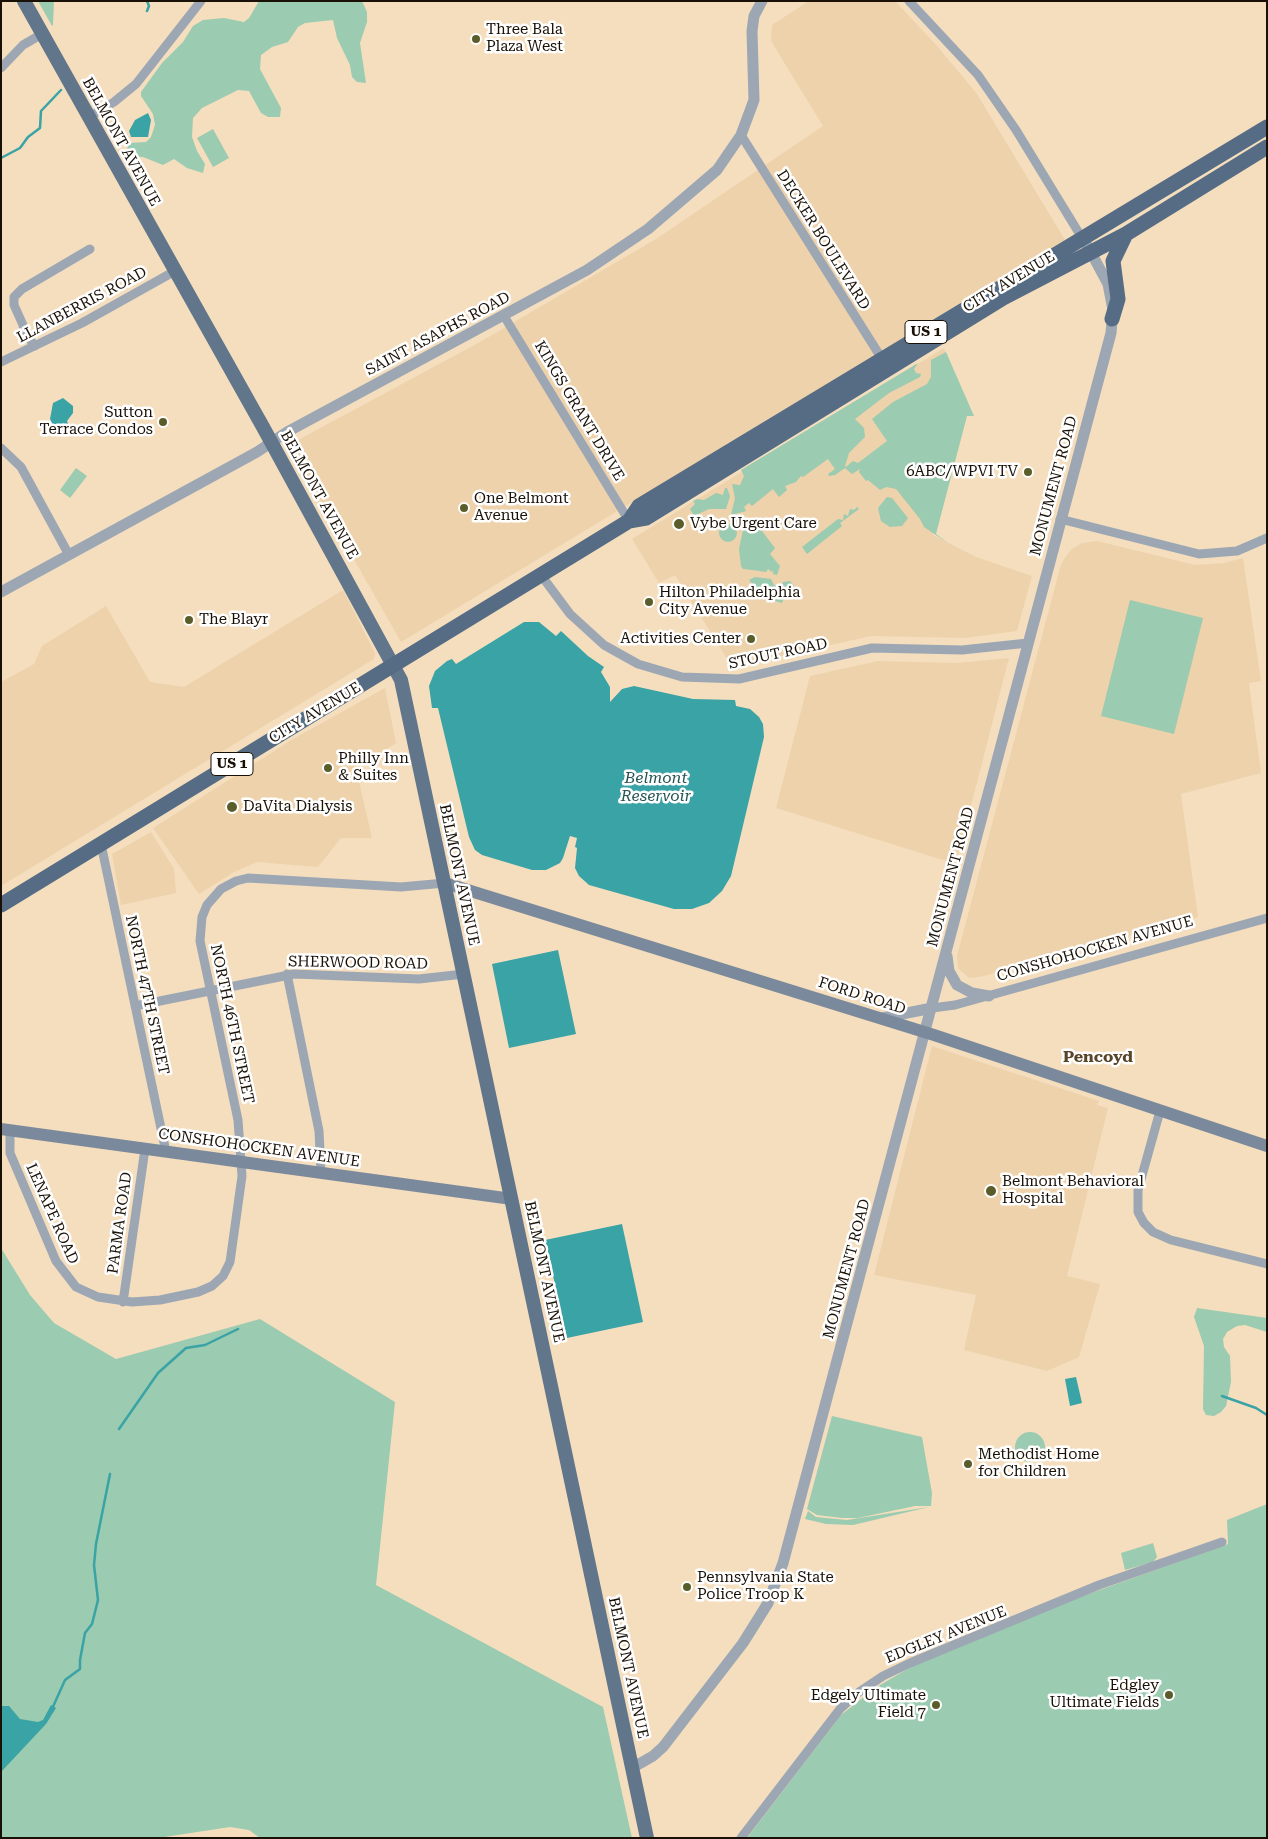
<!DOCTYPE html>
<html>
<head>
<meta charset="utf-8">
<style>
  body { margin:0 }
  #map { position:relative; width:1268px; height:1839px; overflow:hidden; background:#f5debe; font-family:"Roboto Serif",serif }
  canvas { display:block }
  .frame { position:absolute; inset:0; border:2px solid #191106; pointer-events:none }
</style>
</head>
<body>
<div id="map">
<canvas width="1268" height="1839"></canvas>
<div class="frame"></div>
</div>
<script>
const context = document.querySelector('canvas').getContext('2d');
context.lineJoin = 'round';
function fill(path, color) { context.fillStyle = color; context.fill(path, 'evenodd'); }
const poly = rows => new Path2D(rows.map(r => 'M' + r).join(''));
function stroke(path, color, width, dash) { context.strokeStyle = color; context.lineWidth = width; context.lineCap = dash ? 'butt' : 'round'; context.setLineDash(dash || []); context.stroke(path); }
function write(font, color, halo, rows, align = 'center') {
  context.font = font + ' "Roboto Serif",serif'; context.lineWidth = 5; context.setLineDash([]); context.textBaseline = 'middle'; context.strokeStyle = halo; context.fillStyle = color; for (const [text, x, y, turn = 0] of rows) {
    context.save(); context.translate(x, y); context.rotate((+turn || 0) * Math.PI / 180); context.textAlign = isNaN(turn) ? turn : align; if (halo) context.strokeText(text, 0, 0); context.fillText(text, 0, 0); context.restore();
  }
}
fill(poly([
  [809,1,895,1,938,47,977,94,1065,240,401,642,293,452,298,440,480,342,656,239,823,126,771,41,772,25],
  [944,348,967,403,933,535,976,557,1032,576,1017,631,965,638,871,636,732,667,675,575,659,583,632,539],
  [1097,541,1195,565,1224,563,1243,558,1261,681,1249,683,1261,773,1181,794,1198,917,980,977,969,978,958,968,957,956,1060,568,1065,557,1072,549,1082,543],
  [343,590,375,653,374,659,1,886,1,682,34,664,42,646,106,606,150,682,184,687],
  [1009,658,956,864,776,808,810,676,878,661,957,663],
  [385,688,396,743,354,770,358,777,372,838,341,838,318,867,257,862,234,872,199,894,153,828,293,739],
  [151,832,174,869,176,893,121,905,112,854],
  [932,1046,1099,1101,1097,1105,1108,1108,1067,1276,1100,1284,1079,1357,1047,1371,964,1350,976,1295,874,1275]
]), '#edd2ac');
fill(poly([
  [38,1,54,1,53,25,52,26],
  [259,1,362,1,367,12,367,22,360,43,366,83,357,82,352,77,350,65,337,38,333,20,305,23,298,27,288,42,272,47,261,55,260,69,281,108,280,117,268,117,261,113,249,91,238,90,202,108,193,118,192,137,197,151,205,164,203,173,187,168,174,159,163,165,143,157,129,156,127,152,128,143,146,142,151,137,155,125,153,114,141,96,141,92,162,63,183,42,193,26,203,20,224,18,244,22,249,18],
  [213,129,229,158,213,167,197,138],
  [946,352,974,416,967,416,936,534,949,544,924,527,920,519,896,489,886,487,880,490,868,480,866,481,859,472,860,469,852,474,845,468,835,475,829,476,828,474,835,469,828,459,803,477,801,476,796,482,785,486,787,490,779,497,773,489,752,506,749,503,744,507,746,511,731,515,735,498,732,484,740,485,744,476,741,470,918,363,914,369,916,373,921,374,920,377,889,393,855,419,864,428,865,437,849,453,845,466,846,467,853,461,858,463,887,441,872,419,893,402,927,384,931,377,931,360],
  [76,468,87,476,70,498,60,490],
  [725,488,727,488,730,496,726,509,709,509,694,516,690,509,695,504,693,501,697,499,704,500,716,493,723,495],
  [887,497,892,498,908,518,902,526,890,527,881,521,878,508],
  [857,507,859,509,840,523,842,526,807,554,802,547,838,519,843,520,844,514,848,516,850,509,854,510],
  [750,520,755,522,775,548,770,554,780,566,777,575,773,574,773,570,772,572,768,569,766,572,752,570,743,569,741,566,739,549,743,530],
  '719 533a9 9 0 1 1 18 0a9 9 0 1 1-18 0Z',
  [755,577,771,579,774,585,779,588,770,603,762,597,749,580],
  [790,581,797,590,786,592,782,603,775,601,783,582],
  [1130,600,1203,618,1174,734,1101,716],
  [1,1248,30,1295,54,1323,116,1359,260,1319,395,1402,376,1585,603,1707,632,1838,260,1838,249,1830,230,1827,158,1838,1,1838],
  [1197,1308,1267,1318,1267,1332,1245,1325,1237,1326,1227,1332,1223,1339,1224,1347,1230,1356,1231,1382,1226,1406,1221,1412,1214,1416,1206,1415,1203,1409,1204,1346,1194,1317],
  [832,1416,922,1437,932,1493,931,1506,915,1506,858,1518,842,1518,817,1515,807,1509],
  '1015 1447a15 15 0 1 1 30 0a15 15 0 1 1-30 0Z',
  [1267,1504,1267,1838,747,1838,841,1715,875,1688,916,1664,1083,1596,1228,1544,1227,1520],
  [929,1507,853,1525,826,1524,805,1519,808,1511,816,1517,847,1520],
  [1153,1543,1157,1557,1153,1562,1125,1570,1121,1553]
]), '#9bcbb0');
fill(poly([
  [148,113,151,120,148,137,131,137,129,131,135,120],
  [63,398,73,406,73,413,67,421,70,429,64,433,54,428,50,419,53,403],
  [524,622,539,622,556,636,561,631,588,656,604,667,601,672,610,687,610,702,622,689,634,686,693,699,735,700,736,706,750,709,759,717,763,724,764,737,731,876,722,891,709,903,692,909,674,909,589,885,579,876,575,868,577,848,575,847,577,838,570,836,563,858,560,863,546,870,532,870,482,855,475,850,469,837,438,708,432,708,429,686,435,671,447,661,452,659,456,664],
  [558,950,576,1034,509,1048,492,964],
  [622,1224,643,1322,567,1338,545,1240],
  [1076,1377,1082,1403,1070,1406,1065,1379],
  [51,1705,56,1708,46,1724,1,1772,1,1706,9,1706,20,1719,38,1722,43,1720]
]), '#39a3a6');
stroke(poly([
  [147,1,149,6,147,11],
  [1,158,20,148,28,137,40,128,41,111,61,90],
  [1222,1396,1256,1408,1267,1415],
  [119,1429,158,1373,186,1348,205,1345,238,1329],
  [52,1709,65,1680,80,1669,80,1660,85,1633,92,1624,98,1600,94,1565,96,1544,110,1474]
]), '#39a3a6', 2.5);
stroke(poly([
  [909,1,978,75,1016,130,1082,238],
  [1,68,23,45,42,34],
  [89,117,114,102,136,84,201,1],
  [741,135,882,359],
  [504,316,629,521],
  [35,346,24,332,23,325,14,305,14,297,22,289,90,249],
  [1,362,82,323,175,271],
  [1,448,21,467,69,555],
  [1060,519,1199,554,1237,551,1267,538],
  [541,575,570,614,604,645,638,664,682,677,739,679,872,648,962,650,1028,643],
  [101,844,166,1152],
  [287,974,319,1131,321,1173],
  [135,1006,294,974,419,979,464,974],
  [932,1008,955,1005,1267,918],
  [1160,1111,1138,1190,1138,1212,1144,1223,1153,1232,1171,1240,1267,1264],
  [10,1130,10,1153,56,1261,76,1287,98,1297,132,1302,160,1300,198,1292,212,1286,223,1276,230,1262,242,1176,238,1120,200,941,202,917,207,905,221,889,236,881,248,878,401,887,445,883],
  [123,1302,145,1149],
  [741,1838,840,1709,859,1692,883,1676,910,1663,1099,1585,1222,1542]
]), '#9ca7b3', 9);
stroke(poly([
  [1,592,257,452,287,432,587,270,648,229,717,170,741,135,754,100,752,31,754,16,762,1],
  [947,956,949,971,957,985,972,993,989,996],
  [882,1018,932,1008],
  [632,1768,653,1756,663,1747,743,1643,768,1603,783,1563,1111,333,1113,310,1108,284,1087,245]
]), '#9ca7b3', 11);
stroke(poly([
  [445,883,934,1035,1267,1146],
  [1,1129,512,1199]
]), '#7a8a9c', 12);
stroke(poly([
  [24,1,263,427,401,680,647,1838]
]), '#61758b', 14);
stroke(poly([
  [1112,319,1118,299,1113,261,1126,234],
  [629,521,639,506,1267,127],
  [1,905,629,521,646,518,1003,298,1126,234,1267,147]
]), '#566c84', 15);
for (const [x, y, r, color] of [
  [476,39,5,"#5a5c29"],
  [163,422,5,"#5a5c29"],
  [1028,472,5,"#5a5c29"],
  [464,508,5,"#5a5c29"],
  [679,524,6,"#5a5c29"],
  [649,602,5,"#5a5c29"],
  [189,620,5,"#5a5c29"],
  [751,639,5,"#5a5c29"],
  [328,768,5,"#5a5c29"],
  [232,807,6,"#5a5c29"],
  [991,1191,6,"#5a5c29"],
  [968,1464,5,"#5a5c29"],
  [687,1587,5,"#5a5c29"],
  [1169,1695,5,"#5a5c29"],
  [936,1705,5,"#5a5c29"]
]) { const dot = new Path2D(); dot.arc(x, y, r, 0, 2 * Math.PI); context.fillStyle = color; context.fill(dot); stroke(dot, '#fff', 2); }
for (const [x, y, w] of [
  [926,332,42],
  [232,764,42]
]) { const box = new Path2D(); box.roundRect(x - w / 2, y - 11.5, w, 23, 4); context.fillStyle = '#fff'; context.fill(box); stroke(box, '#191106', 1); }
write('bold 14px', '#191106', null, [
  ["US 1",926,332],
  ["US 1",232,764]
]);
write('15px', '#191106', '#fff', [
  ["Three Bala",486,30],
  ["Plaza West",486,47],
  ["Sutton",153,413,"right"],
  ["Terrace Condos",153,430,"right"],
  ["6ABC/WPVI TV",1018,472,"right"],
  ["One Belmont",474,499],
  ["Avenue",474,516],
  ["Vybe Urgent Care",690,524],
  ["Hilton Philadelphia",659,593],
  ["City Avenue",659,610],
  ["The Blayr",199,620],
  ["Activities Center",741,639,"right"],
  ["Philly Inn",338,759],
  ["& Suites",338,776],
  ["DaVita Dialysis",243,807],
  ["Belmont Behavioral",1002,1182],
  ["Hospital",1002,1199],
  ["Methodist Home",978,1455],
  ["for Children",978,1472],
  ["Pennsylvania State",697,1578],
  ["Police Troop K",697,1595],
  ["Edgley",1159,1686,"right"],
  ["Ultimate Fields",1159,1703,"right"],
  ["Edgely Ultimate",926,1696,"right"],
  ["Field 7",926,1713,"right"]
], 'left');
write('15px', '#191106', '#fff', [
  ["BELMONT AVENUE",121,142,61],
  ["DECKER BOULEVARD",823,240,58],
  ["CITY AVENUE",1009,282,-31],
  ["LLANBERRIS ROAD",82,305,-28],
  ["SAINT ASAPHS ROAD",438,334,-28],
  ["KINGS GRANT DRIVE",579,411,59],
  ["MONUMENT ROAD",1054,486,-75],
  ["BELMONT AVENUE",319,495,61],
  ["STOUT ROAD",778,654,-12],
  ["CITY AVENUE",315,713,-31],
  ["BELMONT AVENUE",459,875,78],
  ["MONUMENT ROAD",951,877,-75],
  ["CONSHOHOCKEN AVENUE",1095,949,-16],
  ["SHERWOOD ROAD",358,963,1],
  ["NORTH 47TH STREET",147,995,78],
  ["FORD ROAD",862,996,18],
  ["NORTH 46TH STREET",232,1024,78],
  ["CONSHOHOCKEN AVENUE",259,1148,8],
  ["LENAPE ROAD",52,1214,66],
  ["PARMA ROAD",120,1223,-82],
  ["MONUMENT ROAD",847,1269,-75],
  ["BELMONT AVENUE",544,1272,78],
  ["EDGLEY AVENUE",946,1635,-22],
  ["BELMONT AVENUE",628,1668,78]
]);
write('italic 16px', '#275556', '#fff', [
  ["Belmont",656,778],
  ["Reservoir",656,796]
]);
write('bold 16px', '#584529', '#fff', [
  ["Pencoyd",1098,1057]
]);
</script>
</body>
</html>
